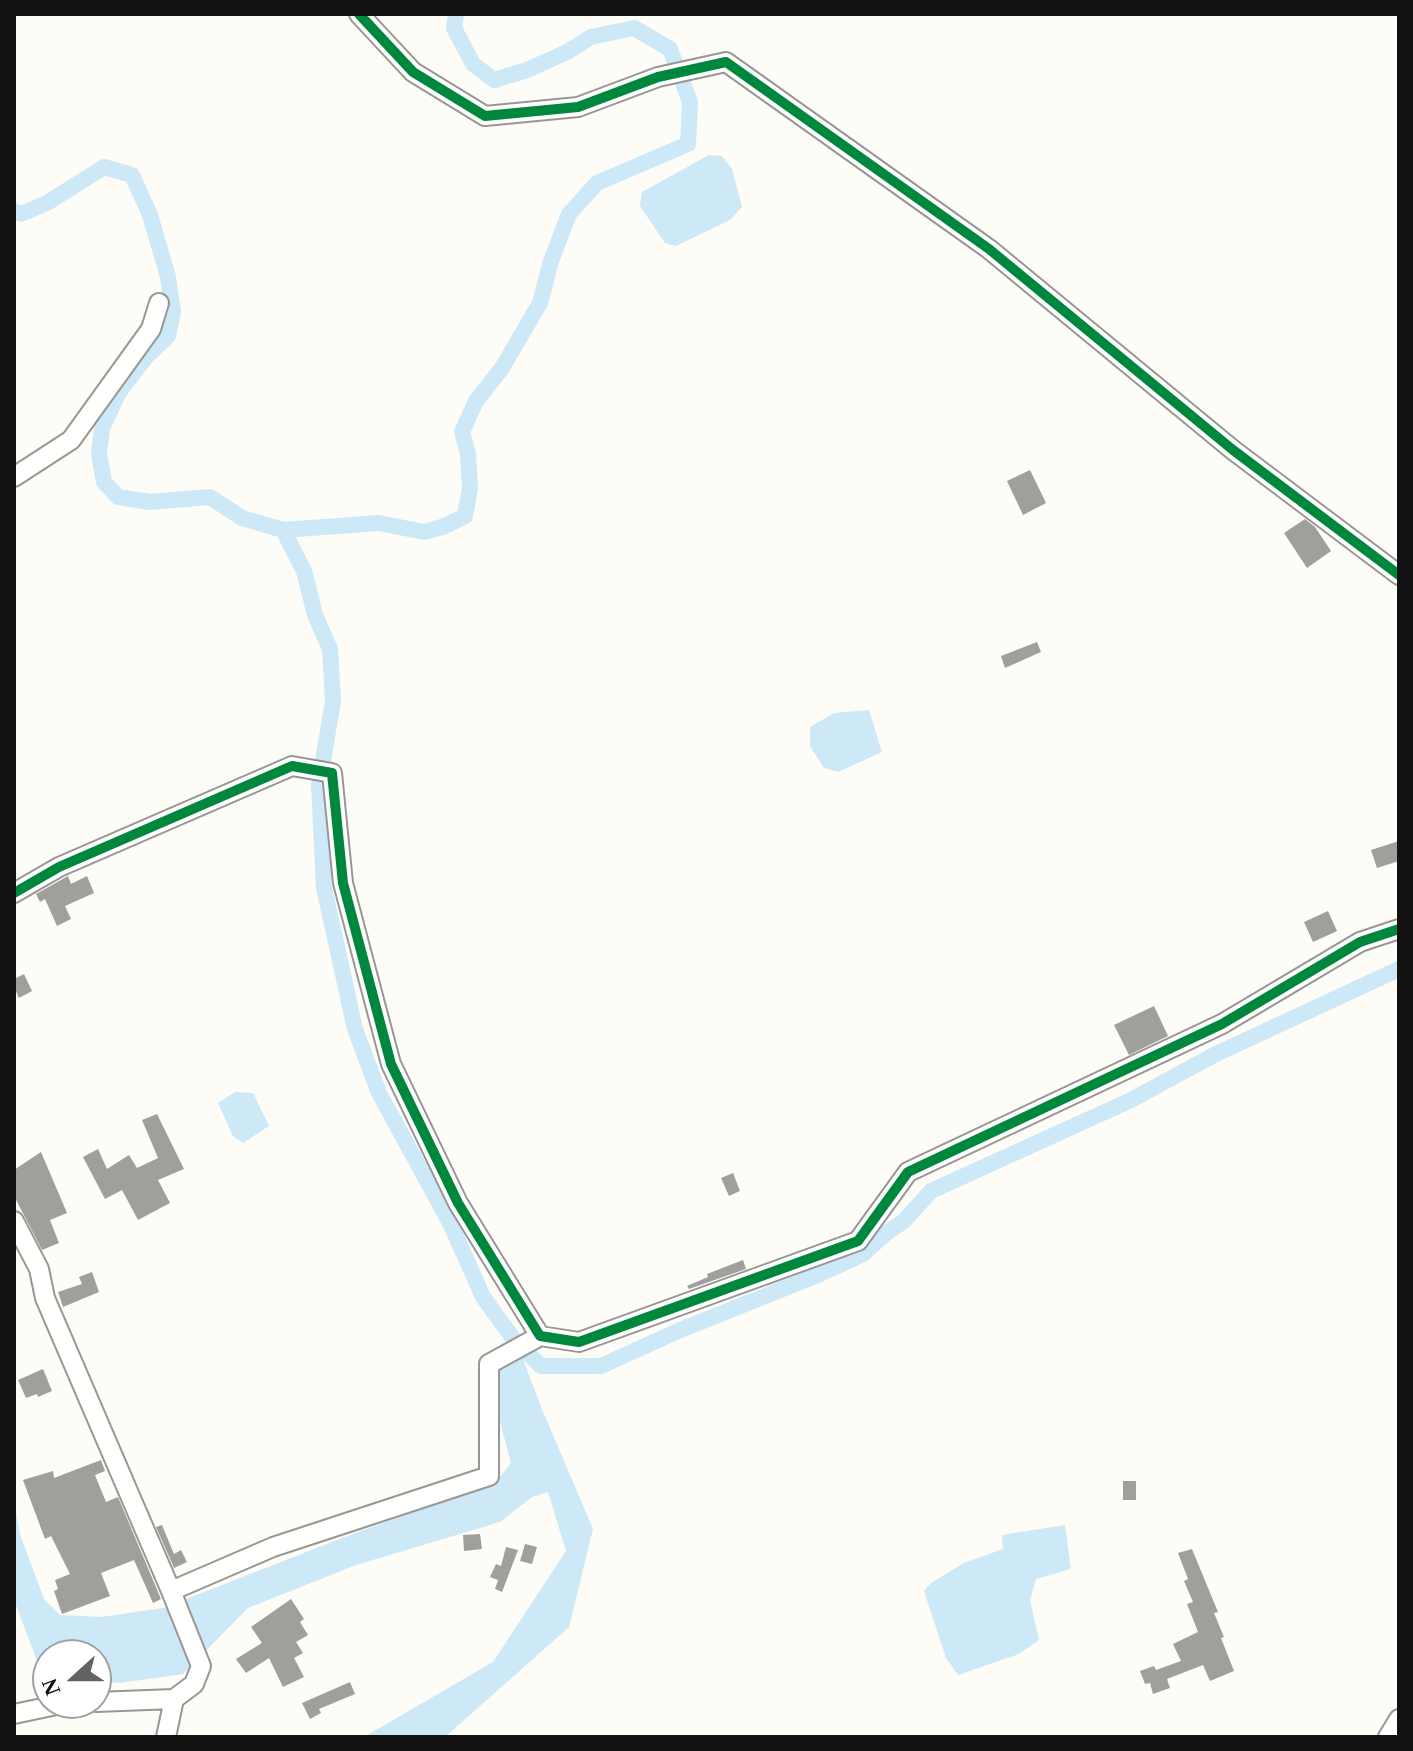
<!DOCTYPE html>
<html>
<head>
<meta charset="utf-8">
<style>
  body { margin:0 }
  #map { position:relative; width:1413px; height:1751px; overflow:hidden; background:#fdfcf7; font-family:"Times New Roman",serif }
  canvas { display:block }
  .frame { position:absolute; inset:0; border:16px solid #111; pointer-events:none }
  .north { position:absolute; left:32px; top:1639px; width:80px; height:80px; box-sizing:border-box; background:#fff; border:2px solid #a0a0a0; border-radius:50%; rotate:249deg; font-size:22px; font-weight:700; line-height:32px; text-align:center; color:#111 }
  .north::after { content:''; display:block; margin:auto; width:28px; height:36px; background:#646362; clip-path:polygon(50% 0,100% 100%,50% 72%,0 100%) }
</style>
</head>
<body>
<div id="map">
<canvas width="1413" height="1751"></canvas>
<div class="frame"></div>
<div class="north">N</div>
</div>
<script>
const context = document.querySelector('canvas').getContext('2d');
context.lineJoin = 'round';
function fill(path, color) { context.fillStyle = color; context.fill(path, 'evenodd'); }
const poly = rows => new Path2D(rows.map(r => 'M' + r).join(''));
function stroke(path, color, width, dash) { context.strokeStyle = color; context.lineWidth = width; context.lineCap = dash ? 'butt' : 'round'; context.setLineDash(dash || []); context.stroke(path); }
fill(poly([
  [709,155,722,156,732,169,742,207,730,220,676,246,665,243,640,206,642,192],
  [869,710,882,752,838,772,824,768,810,746,810,727,834,713],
  [235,1092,253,1093,269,1126,243,1143,233,1136,218,1103],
  [521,1354,541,1407,593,1529,569,1627,445,1737,364,1737,493,1662,566,1551,548,1492,532,1497,500,1522,356,1565,248,1608,183,1674,120,1683,96,1681,96,1655,48,1655,48,1677,43,1677,14,1600,14,1501,20,1534,44,1599,60,1615,101,1617,163,1608,350,1535,496,1482,511,1463,496,1406,496,1370],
  [1065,1525,1071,1569,1036,1579,1030,1600,1039,1640,1019,1654,958,1675,946,1658,924,1591,931,1583,964,1563,1003,1549,1002,1535]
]), '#cde8f7');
stroke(poly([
  [14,211,21,214,47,203,104,167,132,175,150,215,168,277,173,312,168,336,146,357,119,392,102,428,99,454,104,482,118,497,150,502,210,497,242,518,283,530,379,523,424,532,445,526,465,516,470,488,468,454,462,432,476,401,502,368,540,303,551,261,569,214,597,183,688,144,690,102,670,49,634,28,591,37,567,52,527,70,494,80,473,64,454,28,456,14],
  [283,530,304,571,315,615,330,649,333,701,319,785,324,888,355,1029,379,1093,451,1225,483,1297,515,1341,541,1366,601,1366,678,1331,820,1274,863,1254,885,1234,904,1221,931,1191,1129,1101,1216,1054,1399,969]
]), '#cde8f7', 16);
fill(poly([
  [1030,470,1046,503,1023,515,1007,481],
  [1305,519,1315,527,1331,551,1307,568,1284,533],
  [1037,642,1041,652,1005,668,1001,656],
  [1399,841,1399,861,1377,868,1371,850],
  [68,876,71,884,87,876,94,893,65,906,71,919,57,926,45,899,40,902,36,894],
  [1328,911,1337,931,1313,942,1304,922],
  [24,974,32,991,19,998,14,987,14,979],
  [1154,1006,1168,1036,1129,1055,1114,1025],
  [157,1114,184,1169,158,1180,170,1203,138,1220,122,1190,105,1199,83,1157,98,1149,107,1169,129,1155,137,1168,158,1158,142,1120],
  [41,1152,67,1213,50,1220,59,1243,42,1250,14,1196,14,1170],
  [733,1173,740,1191,729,1196,721,1178],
  [743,1260,746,1269,689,1289,687,1286,708,1277,707,1274],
  [92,1272,99,1292,63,1307,58,1292,82,1284,79,1277],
  [43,1369,52,1391,38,1397,37,1394,26,1398,18,1380],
  [101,1460,105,1471,95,1475,106,1502,118,1497,161,1599,153,1603,134,1560,101,1573,110,1596,62,1614,54,1591,58,1589,55,1580,70,1574,51,1536,45,1539,23,1480,53,1471,54,1478],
  [1123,1481,1136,1481,1136,1500,1123,1500],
  [162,1525,174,1554,181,1550,187,1562,174,1568,156,1527],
  [480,1534,482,1549,464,1551,463,1535],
  [525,1544,537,1547,532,1564,520,1561],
  [506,1547,518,1550,502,1592,495,1589,498,1580,490,1577,496,1564,501,1566],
  [1192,1549,1218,1612,1214,1613,1224,1637,1221,1638,1234,1671,1210,1681,1203,1665,1167,1679,1170,1688,1153,1694,1150,1683,1145,1684,1140,1671,1154,1666,1156,1670,1181,1661,1173,1644,1198,1632,1187,1604,1193,1602,1184,1581,1188,1579,1178,1553],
  [291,1599,304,1619,300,1622,308,1635,296,1642,303,1653,294,1658,304,1677,283,1687,269,1658,246,1673,236,1659,262,1643,251,1627],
  [350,1682,355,1694,319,1709,321,1713,310,1719,302,1703]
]), '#a19f9c');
const minor = poly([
  [359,14,413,72,485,116,578,107,658,77,726,62,989,249,1233,450,1399,575],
  [14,477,71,440,151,329,159,303],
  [14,893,59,867,292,766,332,773,343,883,391,1064,458,1203,540,1336,579,1342,858,1241,908,1172,1222,1024,1360,942,1399,929],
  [14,1221,39,1269,45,1298,171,1591,273,1547,489,1476,489,1364,540,1336],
  [96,1702,174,1699,194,1684,201,1666,171,1591],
  [14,1714,66,1703],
  [166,1737,174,1699],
  [1388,1737,1399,1719]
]);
stroke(minor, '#979795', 22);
stroke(minor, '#fffffe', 18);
stroke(poly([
  [359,14,413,72,485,116,578,107,658,77,726,62,989,249,1233,450,1399,575],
  [14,893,59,867,292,766,332,773,343,883,391,1064,458,1203,540,1336,579,1342,858,1241,908,1172,1222,1024,1360,942,1399,929]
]), '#00873e', 10);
</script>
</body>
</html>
